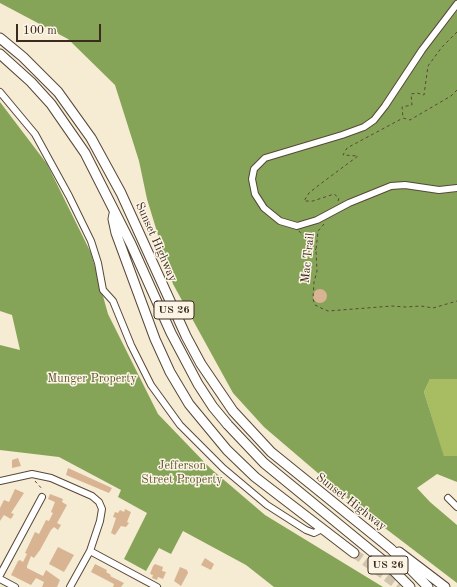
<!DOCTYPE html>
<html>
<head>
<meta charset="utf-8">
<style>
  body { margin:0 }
  #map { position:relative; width:457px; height:587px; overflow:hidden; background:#f6ebd3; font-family:"Old Standard TT",serif }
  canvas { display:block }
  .scale { position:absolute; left:16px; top:24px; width:85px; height:18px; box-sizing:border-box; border:2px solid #3b2a1e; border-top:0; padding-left:5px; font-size:12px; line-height:14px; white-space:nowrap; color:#3b2a1e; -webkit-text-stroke:3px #fcf5e5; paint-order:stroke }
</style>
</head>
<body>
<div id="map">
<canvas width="457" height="587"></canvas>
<div class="scale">100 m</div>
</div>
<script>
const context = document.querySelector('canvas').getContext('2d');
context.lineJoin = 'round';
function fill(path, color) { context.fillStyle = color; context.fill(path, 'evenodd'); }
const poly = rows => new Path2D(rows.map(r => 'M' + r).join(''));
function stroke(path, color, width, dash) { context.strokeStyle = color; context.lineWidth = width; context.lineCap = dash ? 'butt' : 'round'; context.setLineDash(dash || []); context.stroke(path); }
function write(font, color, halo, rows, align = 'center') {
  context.font = font + ' "Old Standard TT",serif'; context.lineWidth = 3; context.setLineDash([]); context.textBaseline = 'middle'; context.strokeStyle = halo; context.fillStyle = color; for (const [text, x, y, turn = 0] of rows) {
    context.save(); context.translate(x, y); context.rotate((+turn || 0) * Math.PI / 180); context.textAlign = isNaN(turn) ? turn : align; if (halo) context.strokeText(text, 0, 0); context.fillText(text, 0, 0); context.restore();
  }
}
fill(poly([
  [430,379,457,379,457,456,444,457,424,392]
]), '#a8bd61');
fill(poly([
  [0,0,457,0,457,379,430,379,424,392,444,456,457,456,457,482,437,474,417,488,430,502,457,525,457,583,360,509,264,427,233,393,173,284,147,199,139,161,115,85,68,39,0,3],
  [0,102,47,164,91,253,108,314,158,414,210,468,265,515,383,587,274,587,246,565,183,531,171,554,159,548,146,571,124,559,147,513,118,497,121,490,59,457,0,450,0,345,20,350,12,315,0,311]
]), '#86a457');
fill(poly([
  '313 296a7 7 0 1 1 14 0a7 7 0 1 1-14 0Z',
  [18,458,21,466,12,468,12,460],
  [68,468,112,488,109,493,66,475],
  [15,489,24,493,11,513,14,514,11,519,4,515,0,521,0,508,4,500,9,502],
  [50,494,63,499,62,502,67,505,57,523,61,525,58,530,54,527,51,530,40,550,34,558,31,556,27,566,27,568,43,576,46,570,60,580,57,587,42,587,44,582,36,578,31,585,11,575,18,561,20,560,23,562,27,554,25,553,35,532,39,534,46,520,49,521,53,513,51,512,55,502,48,499],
  [125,509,131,512,127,522,129,523,126,527,121,526,115,535,111,533,116,518,113,517,115,512,118,513,120,510,124,512],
  [58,547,74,555,64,572,49,564],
  [205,558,214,564,211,570,201,565],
  [95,564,107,570,106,572,111,575,110,576,124,583,121,587,113,587,114,584,91,572],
  [155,564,163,567,162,571,166,572,163,579,158,577,157,580,152,578,153,575,150,574,153,566],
  [180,567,187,570,188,573,181,586,174,581]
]), '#d8b493');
stroke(poly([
  [354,553,400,587]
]), '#d1c4af', 9, [9, 4.5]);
const minor = poly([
  [457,4,422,50,385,106,374,120,364,127,342,135,265,158,254,169,252,179,255,194,264,208,280,221,297,226,317,220,349,203,391,186,405,185,439,190,457,188],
  [0,92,35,134,69,196,91,241,98,263,103,290,113,301,131,345,151,385,180,425,223,468,267,505,306,530,314,533,322,529],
  [0,481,32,474,51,478,92,496,99,502,102,509,100,521,90,551,70,587],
  [448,498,457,507],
  [90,551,157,587],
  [0,575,42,497],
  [0,579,15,587]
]);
const highway = poly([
  [0,38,23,57,58,92,91,138,121,193,186,336,201,364,233,411,271,452,391,549,428,587],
  [0,54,31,82,51,104,85,153,131,244,171,333,198,384,213,407,228,425,264,463,386,563,410,587],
  [114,214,113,219,116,233,155,339,170,372,189,404,227,450,255,477,354,553],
  [399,552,445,587]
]);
stroke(minor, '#574739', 8);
stroke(highway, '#574739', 11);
stroke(poly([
  [457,32,442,47,428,66,424,95,417,93,411,94,412,105,402,107,403,118,410,120,415,117,451,96,457,90],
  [338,201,339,198,334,194,313,201,304,201,309,193,319,185,358,156,343,155,347,148,403,118],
  [324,224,318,231,316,250,317,271,314,282,313,299,315,305,321,308,328,311,392,306,405,307,421,306,433,308,457,301],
  [299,231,316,250],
  [35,481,43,490]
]), '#574739', 1, [3, 3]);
stroke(minor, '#fff', 6);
stroke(highway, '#fff', 9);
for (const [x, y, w] of [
  [174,310,40],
  [388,565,40]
]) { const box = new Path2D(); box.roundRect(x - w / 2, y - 9, w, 18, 3); context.fillStyle = '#fcf5e5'; context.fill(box); stroke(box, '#3b2a1e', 1); }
write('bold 11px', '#3b2a1e', null, [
  ["US 26",174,310],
  ["US 26",388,565]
]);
write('12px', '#3b2a1e', '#fcf5e5', [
  ["Sunset Highway",156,242,66],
  ["Mac Trail",308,258,-84],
  ["Sunset Highway",351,502,38]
]);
write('12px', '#5c5632', '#fcf5e5', [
  ["Munger Property",92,379],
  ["Jefferson",182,466],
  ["Street Property",182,480]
]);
</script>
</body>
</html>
